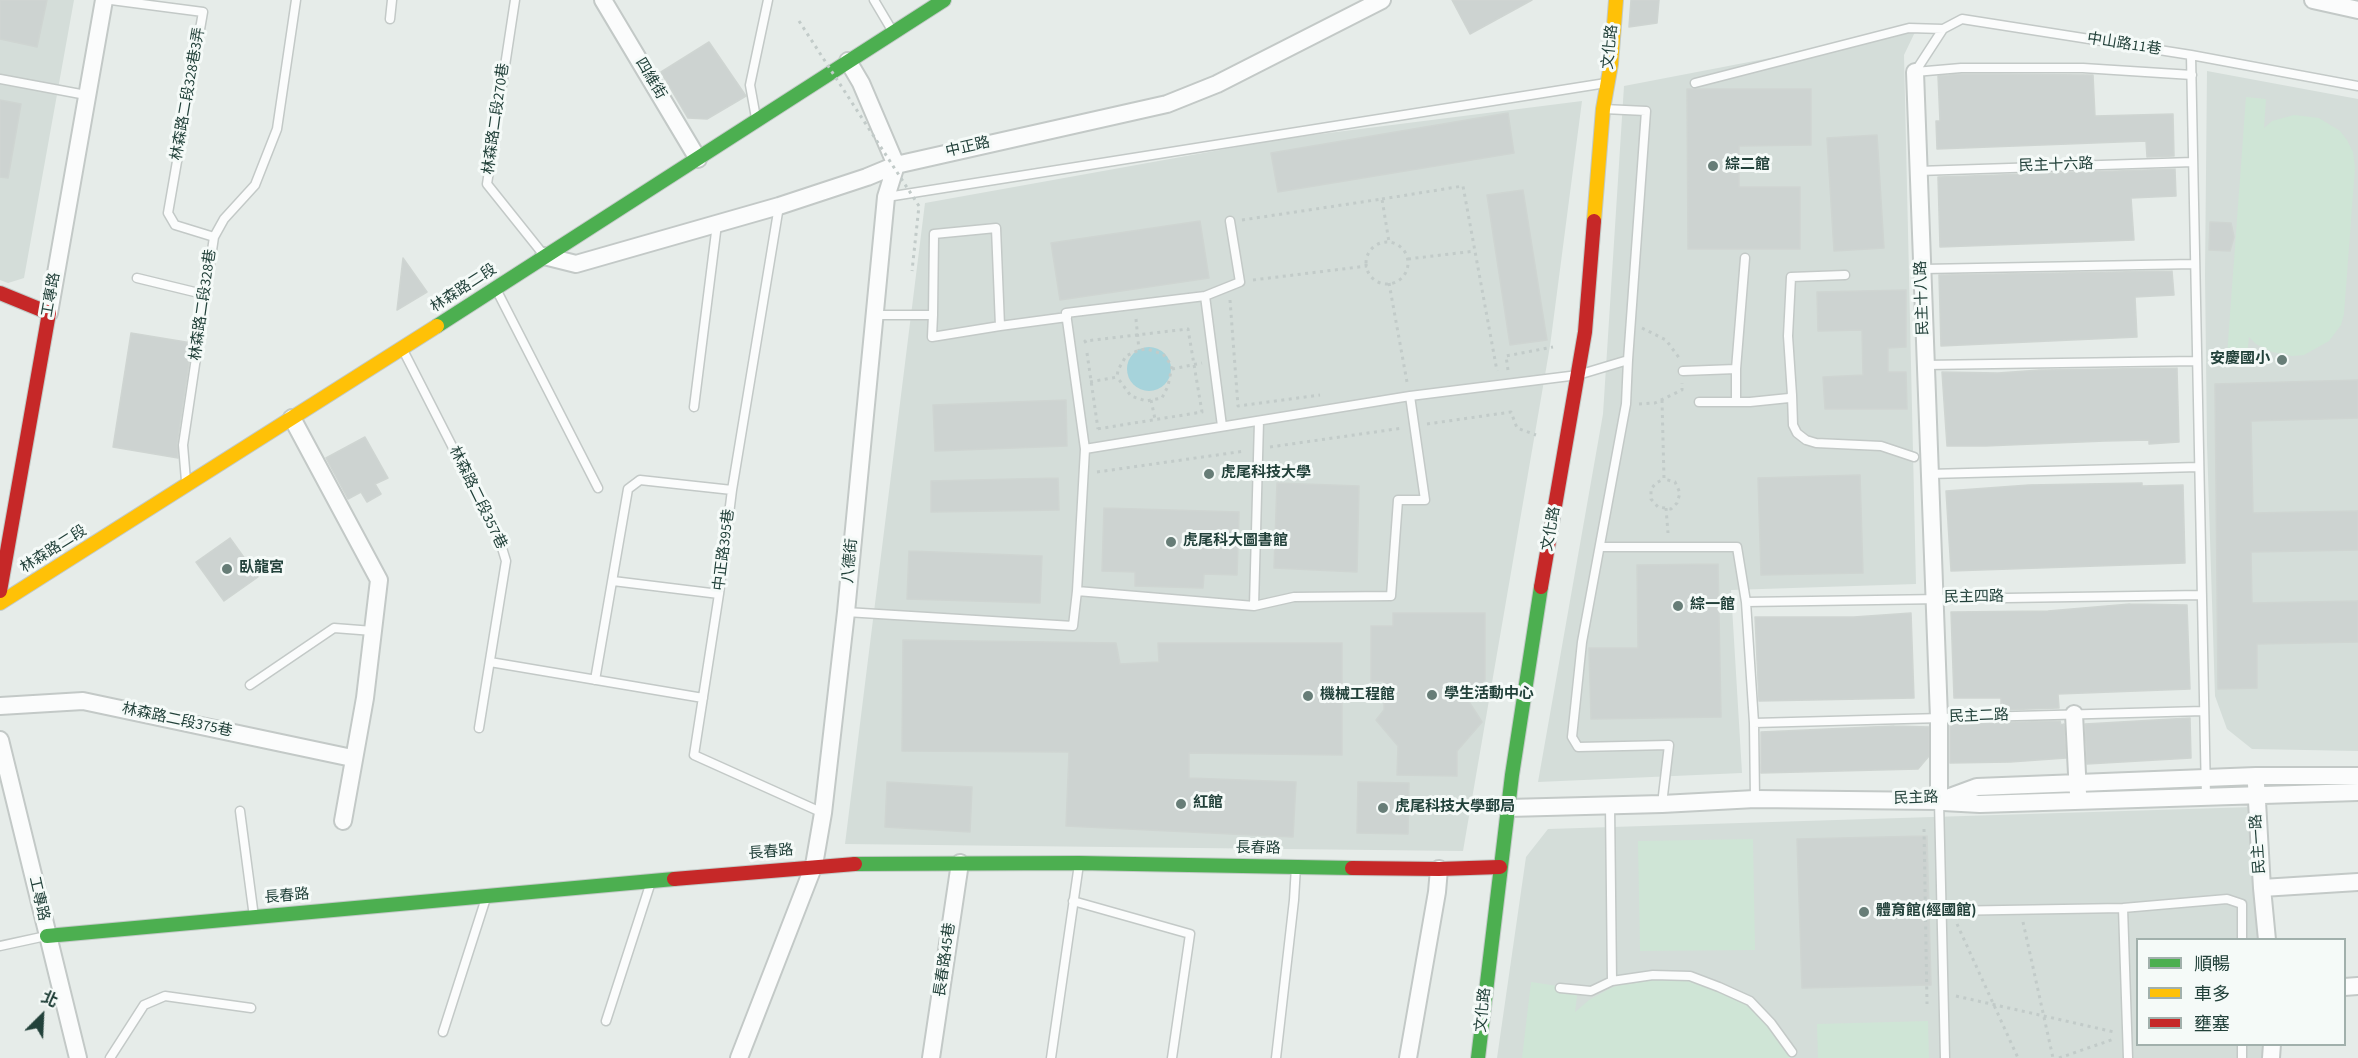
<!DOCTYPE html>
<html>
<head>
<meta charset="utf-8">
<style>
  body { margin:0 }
  #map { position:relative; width:2358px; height:1058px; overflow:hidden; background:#e6ece9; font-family:"Source Sans 3","Noto Sans TC",sans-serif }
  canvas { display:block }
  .legend { position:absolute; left:2136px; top:938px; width:210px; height:108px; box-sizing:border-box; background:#f5faf8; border:2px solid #a1b0ac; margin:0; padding:8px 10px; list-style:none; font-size:18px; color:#22413a }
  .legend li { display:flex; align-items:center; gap:12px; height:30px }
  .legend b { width:30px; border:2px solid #a1b0ac }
  .north { position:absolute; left:12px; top:986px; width:60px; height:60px; -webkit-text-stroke:4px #f5faf8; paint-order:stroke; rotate:24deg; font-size:16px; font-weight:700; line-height:24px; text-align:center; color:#22413a }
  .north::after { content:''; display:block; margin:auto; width:21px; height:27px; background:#22413a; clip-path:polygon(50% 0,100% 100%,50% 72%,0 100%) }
</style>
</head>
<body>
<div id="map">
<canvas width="2358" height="1058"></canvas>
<ul class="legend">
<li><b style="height:8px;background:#4caf50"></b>順暢</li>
<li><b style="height:8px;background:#ffc107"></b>車多</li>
<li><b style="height:8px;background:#c62828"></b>壅塞</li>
</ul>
<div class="north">北</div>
</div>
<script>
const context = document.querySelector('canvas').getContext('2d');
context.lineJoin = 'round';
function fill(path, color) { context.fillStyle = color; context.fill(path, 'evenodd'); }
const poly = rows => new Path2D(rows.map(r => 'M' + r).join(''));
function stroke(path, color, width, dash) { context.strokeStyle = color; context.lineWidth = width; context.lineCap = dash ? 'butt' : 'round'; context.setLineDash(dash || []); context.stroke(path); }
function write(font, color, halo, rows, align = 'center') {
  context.font = font + ' "Source Sans 3","Noto Sans TC",sans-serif'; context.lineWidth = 6; context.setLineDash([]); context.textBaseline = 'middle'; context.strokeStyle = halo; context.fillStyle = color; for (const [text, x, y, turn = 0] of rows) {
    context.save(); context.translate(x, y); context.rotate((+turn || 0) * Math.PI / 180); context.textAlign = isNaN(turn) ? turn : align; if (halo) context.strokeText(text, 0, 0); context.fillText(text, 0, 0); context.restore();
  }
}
fill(poly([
  [0,0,74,0,24,278,8,283,0,280],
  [1916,30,1904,55,1916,584,1731,590,1742,773,1538,782,1603,414,1624,86],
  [2207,71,2358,99,2358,751,2252,749,2227,729,2215,696,2207,444,2205,275],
  [1582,101,1550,346,1463,851,845,844,925,203,1281,139],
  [2253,807,2258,939,2138,940,2138,1044,2262,1045,2262,1058,1497,1058,1526,857,1548,829]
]), '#d4ddd9');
fill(poly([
  [2246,97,2266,99,2264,128,2272,121,2294,115,2319,118,2340,131,2347,140,2353,152,2355,167,2344,314,2341,325,2329,341,2304,355,2292,356,2272,352,2256,344,2249,337,2247,355,2227,355],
  [1753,839,1755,950,1640,951,1638,841],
  [1652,976,1693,979,1730,995,1746,1005,1761,1018,1773,1032,1790,1058,1522,1058,1531,982,1578,989,1575,1012,1589,1000,1609,989,1630,980],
  [1928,1021,1929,1058,1818,1058,1817,1024]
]), '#cfe5d6');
fill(poly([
  '1127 369a22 22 0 1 1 44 0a22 22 0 1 1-44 0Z'
]), '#a6d3db');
const building = poly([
  [0,0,47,0,37,47,0,39,0,0],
  [1452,0,1532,0,1470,34,1452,0],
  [1631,0,1659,0,1657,23,1629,27,1631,0],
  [709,42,746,96,707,119,688,118,661,72,709,42],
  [1961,74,2093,75,2095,116,2173,114,2174,156,2147,157,2146,141,1937,149,1936,121,1940,121,1938,76,1961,74],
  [1687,89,1811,89,1811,145,1739,146,1739,187,1800,187,1800,249,1688,249,1687,89],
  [0,100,21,104,8,178,0,177,0,100],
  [1508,113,1514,153,1278,192,1271,153,1508,113],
  [1877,135,1884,248,1834,251,1827,138,1877,135],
  [2175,169,2176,196,2131,198,2134,240,1940,247,1938,177,2175,169],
  [1523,190,1547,340,1510,345,1487,195,1523,190],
  [1200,221,1209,278,1060,300,1051,243,1200,221],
  [2210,222,2231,223,2234,237,2230,251,2209,250,2210,222],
  [403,258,427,292,397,310,403,258],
  [2172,271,2174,295,2135,297,2137,337,1941,346,1939,275,2172,271],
  [1906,290,1906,347,1888,348,1888,372,1906,372,1907,409,1825,409,1823,377,1863,375,1862,330,1818,331,1817,292,1906,290],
  [131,333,192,343,177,444,178,458,113,447,131,333],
  [2177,368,2179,442,2149,444,2149,440,2105,441,1985,446,1947,446,1942,372,1998,373,2040,370,2177,368],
  [2358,380,2358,418,2251,421,2253,513,2358,511,2358,550,2251,552,2252,603,2358,601,2358,642,2257,644,2257,688,2218,689,2215,384,2358,380],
  [1066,400,1067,446,935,451,933,405,1066,400],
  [365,437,388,478,375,484,381,494,367,502,361,492,348,499,326,458,365,437],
  [1860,475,1863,573,1761,575,1758,478,1860,475],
  [1058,478,1059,510,931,512,931,481,1058,478],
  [1277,483,1359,486,1357,572,1274,568,1277,483],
  [2142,483,2142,486,2183,485,2185,563,1951,571,1946,491,2029,485,2142,483],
  [1104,508,1239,512,1237,575,1204,574,1203,588,1135,586,1135,572,1102,571,1104,508],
  [230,538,258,577,224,601,196,562,230,538],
  [909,551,1042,556,1040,603,907,599,909,551],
  [1718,564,1721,717,1591,719,1589,648,1638,648,1637,565,1718,564],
  [2130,604,2187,605,2190,689,2058,694,2059,708,2001,710,2001,698,1954,698,1951,612,2048,611,2130,604],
  [1393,613,1485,613,1485,680,1466,697,1482,722,1457,751,1457,776,1397,775,1398,746,1376,720,1384,710,1384,681,1371,681,1371,626,1393,626,1393,613],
  [1911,613,1914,698,1759,701,1755,617,1854,617,1911,613],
  [903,640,1116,643,1120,664,1159,662,1158,643,1342,643,1342,755,1189,753,1189,778,1296,782,1293,837,1066,826,1069,752,902,751,903,640],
  [2190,718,2191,758,2087,764,2085,724,2190,718],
  [2060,721,2061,725,2064,724,2066,758,2010,762,1950,763,1950,724,2060,721],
  [1894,726,1929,727,1929,756,1918,769,1761,773,1761,732,1894,726],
  [887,782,972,787,970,832,885,827,887,782],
  [1358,782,1409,783,1408,834,1357,833,1358,782],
  [1927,836,1931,985,1802,988,1797,839,1927,836]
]);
fill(building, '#cdd3d1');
stroke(building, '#cfd5d2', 1.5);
const lane = poly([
  [111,0,203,12,168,213,175,225,214,237],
  [515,0,487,184,543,254],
  [874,0,893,32],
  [390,19,392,0],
  [2191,55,2206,796],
  [1915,72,1943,29,1962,19,2191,55,2358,86],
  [1915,72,1961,68,2083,68,2192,75],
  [0,79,86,95],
  [1695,83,1909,28,1943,29],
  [756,118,750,85,768,0],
  [1918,171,2193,162],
  [887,197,1606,83],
  [779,206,732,490,719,594,694,755,823,813],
  [1923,269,2195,264],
  [137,278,207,295],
  [496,289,598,488],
  [1205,296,1240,282,1230,221],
  [875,315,933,315,934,234,996,228,1000,326,1067,317],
  [933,315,932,337,1000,326],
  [403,350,499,538,506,561,479,728],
  [1628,360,1626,404,1582,642,1572,737,1578,747,1669,745,1662,804],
  [1925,365,2197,361],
  [1736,369,1736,402],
  [1683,371,1736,369,1745,258],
  [1792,395,1793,425,1797,433,1806,440,1816,443,1881,446,1914,457],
  [1699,402,1750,402,1789,398,1792,395,1788,336,1791,277,1845,275],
  [694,407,717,224],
  [1222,426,1205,296,1066,313,1085,449,1410,396,1578,375,1628,360,1646,111,1604,109],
  [1085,449,1077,591,1254,606,1294,597,1391,596,1398,500,1425,500,1410,396],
  [1929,474,2199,467],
  [186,481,183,445,214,237,224,219,255,185,277,129,296,0],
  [1600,547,1737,547,1746,602,1754,723,1755,799],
  [613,581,719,594],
  [1746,602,2202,595],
  [1254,606,1259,421],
  [846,612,1073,626,1077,591],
  [490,662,703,698],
  [595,680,628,489,640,480,732,490],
  [250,685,334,628,373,631],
  [1754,723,2204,711],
  [1939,801,1945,1058],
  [240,811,254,917],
  [1073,901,1190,934,1172,1058],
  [2123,908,2128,1058],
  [1943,911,2123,908,2227,899,2242,904,2242,940],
  [0,946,46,936],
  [1612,981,1653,975,1690,976,1719,987,1750,1001,1771,1023,1792,1052],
  [1560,988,1591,991,1612,981,1610,805],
  [606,1021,650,885],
  [443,1032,486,898],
  [2242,1044,2242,1058],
  [110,1058,144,1005,165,996,251,1008],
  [1051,1058,1079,864],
  [1276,1058,1294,900,1296,866]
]);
const street = poly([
  [603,0,698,159],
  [2313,0,2358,10],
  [1915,72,1939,718,1939,801],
  [544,256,576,264,779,206,867,177,896,165,1167,104,1217,84,1382,0],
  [49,313,104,0],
  [292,418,379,580,365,698,343,821],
  [0,706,83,701,352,758],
  [2074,714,2078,794],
  [0,740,78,1058],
  [2256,784,2262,888,2358,882],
  [1943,802,1980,804,2358,792],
  [1508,808,1662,804,1755,799,1939,801,1977,787,2256,776,2358,776],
  [2262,888,2267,940],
  [2344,987,2358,986],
  [739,1058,814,865,823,813,846,612,886,197,896,165,861,83,848,61],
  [931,1058,960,863],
  [1408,1058,1437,892,1439,869],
  [2271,1058,2272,1044]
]);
const fast = poly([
  [437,326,944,0],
  [855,864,1079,863,1352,868],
  [47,936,674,879],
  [1478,1058,1512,775,1541,587]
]);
const slow = poly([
  [1594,221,1603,109,1611,64,1616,0],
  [0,603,437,326]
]);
const jam = poly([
  [0,293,49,313,0,591],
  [1541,587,1585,332,1594,221],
  [1352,868,1439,869,1500,867],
  [674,879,855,864]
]);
stroke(lane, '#c3c9c7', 11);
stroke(street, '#c3c9c7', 20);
stroke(fast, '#c2cac7', 16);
stroke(slow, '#c2cac7', 16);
stroke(jam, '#c2cac7', 16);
stroke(poly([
  [1382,199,1463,186,1497,371],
  [1242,220,1382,199,1389,242],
  '1366 263a21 21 0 1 1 42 0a21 21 0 1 1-42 0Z',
  [1408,259,1475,251],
  [1253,280,1367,266],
  [1389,283,1407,382],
  [1230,300,1238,406,1320,395],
  [1136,319,1139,350],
  [1642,328,1666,340,1680,359],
  [1086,343,1085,341,1188,329,1202,412,1097,429],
  [1087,353,1098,429],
  [1172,369,1202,363],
  [1508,370,1506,356,1553,347],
  [1090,382,1117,377,1118,370,1126,356,1139,350,1147,349,1163,354,1172,366,1168,386,1162,398,1146,401,1131,396,1117,377],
  [1151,400,1155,419],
  [1662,400,1664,479,1675,482,1680,493,1677,503,1671,509,1658,507,1651,499,1651,489,1656,483,1664,479],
  [1639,404,1655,403,1682,390,1682,383],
  [1427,424,1511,412,1517,428,1536,435],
  [1270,447,1403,428],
  [1097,472,1245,451],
  [1666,508,1668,533],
  [1924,829,1927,1004],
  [2023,922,2053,1058],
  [1957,924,2018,1058],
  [1956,996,2114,1032],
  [2059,1058,2114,1039]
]), '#c2cbc9', 3, [3, 4.5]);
stroke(lane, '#fbfcfc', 8);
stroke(street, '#fbfcfc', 16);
stroke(fast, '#4caf50', 14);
stroke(slow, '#ffc107', 14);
stroke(jam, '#c62828', 14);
stroke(poly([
  [799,21,919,206,912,271]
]), '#c2cbc9', 3, [3, 4.5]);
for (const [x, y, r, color] of [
  [1713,166,6,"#677d77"],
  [2282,360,6,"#677d77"],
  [1209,474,6,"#677d77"],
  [1171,542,6,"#677d77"],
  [227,569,6,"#677d77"],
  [1678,606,6,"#677d77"],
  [1432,695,6,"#677d77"],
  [1308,696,6,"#677d77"],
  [1181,804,6,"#677d77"],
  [1383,808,6,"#677d77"],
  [1864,912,6,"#677d77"]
]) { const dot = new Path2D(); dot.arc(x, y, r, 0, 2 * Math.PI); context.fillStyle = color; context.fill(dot); stroke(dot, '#f5faf8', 2); }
write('15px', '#22413a', '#f5faf8', [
  ["中山路11巷",2124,45,9],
  ["文化路",1611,47,-84],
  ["四維街",650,79,59],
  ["林森路二段328巷3弄",189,94,-80],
  ["林森路二段270巷",497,119,-82],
  ["中正路",968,148,-13],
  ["民主十六路",2056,166,-2],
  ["林森路二段",464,289,-33],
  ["工專路",52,295,-80],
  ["民主十八路",1923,298,-92],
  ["林森路二段328巷",204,305,-82],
  ["林森路二段357巷",477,498,64],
  ["文化路",1552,529,-80],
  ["林森路二段",54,550,-32],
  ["中正路395巷",725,550,-83],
  ["八德街",851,561,-85],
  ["民主四路",1974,598,-1],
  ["民主二路",1979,717,-2],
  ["林森路二段375巷",177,721,12],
  ["民主路",1916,799,-2],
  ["民主一路",2259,844,-94],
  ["長春路",1258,849,1],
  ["長春路",771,853,-5],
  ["長春路",287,897,-5],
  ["工專路",38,899,77],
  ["長春路45巷",946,960,-82],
  ["文化路",1484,1010,-84]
]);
write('bold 15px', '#22413a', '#f5faf8', [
  ["綜二館",1725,166],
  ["安慶國小",2270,360,"right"],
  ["虎尾科技大學",1221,474],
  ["虎尾科大圖書館",1183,542],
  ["臥龍宮",239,569],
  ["綜一館",1690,606],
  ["學生活動中心",1444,695],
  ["機械工程館",1320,696],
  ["紅館",1193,804],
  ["虎尾科技大學郵局",1395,808],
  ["體育館(經國館)",1876,912]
], 'left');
</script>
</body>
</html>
